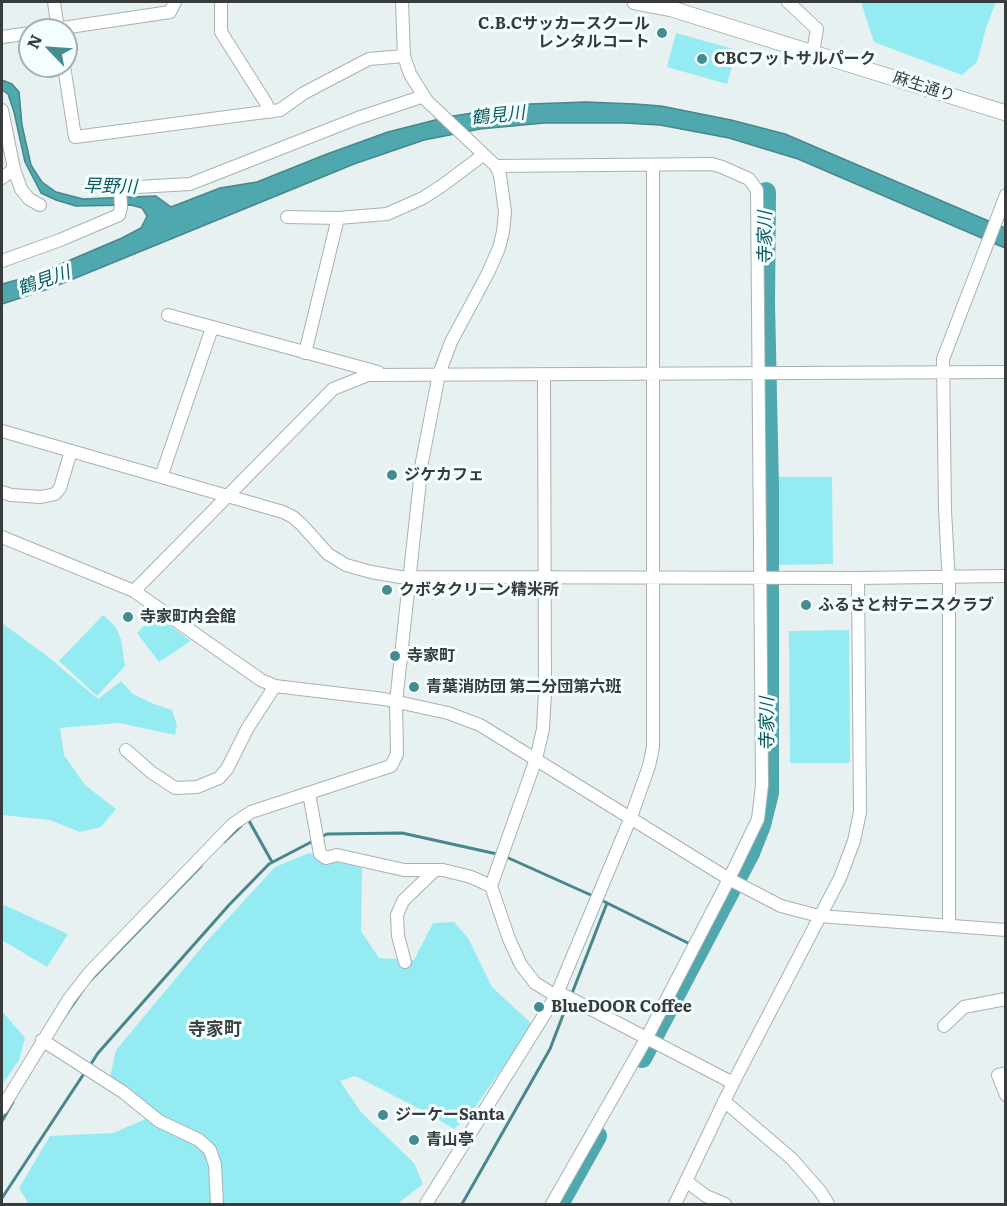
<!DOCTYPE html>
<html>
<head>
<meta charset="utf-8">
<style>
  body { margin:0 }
  #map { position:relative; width:1007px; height:1206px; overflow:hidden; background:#e7f1f1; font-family:Literata,serif }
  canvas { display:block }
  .frame { position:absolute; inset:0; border:3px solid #373b3b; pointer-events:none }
  .north { position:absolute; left:18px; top:18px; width:60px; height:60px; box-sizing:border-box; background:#f5feff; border:2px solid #a9b0b1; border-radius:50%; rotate:295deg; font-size:16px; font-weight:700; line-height:24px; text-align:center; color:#373b3b }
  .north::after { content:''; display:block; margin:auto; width:21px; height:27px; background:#448c91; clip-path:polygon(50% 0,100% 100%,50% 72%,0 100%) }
</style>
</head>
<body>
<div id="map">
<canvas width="1007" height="1206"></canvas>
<div class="frame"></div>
<div class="north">N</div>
</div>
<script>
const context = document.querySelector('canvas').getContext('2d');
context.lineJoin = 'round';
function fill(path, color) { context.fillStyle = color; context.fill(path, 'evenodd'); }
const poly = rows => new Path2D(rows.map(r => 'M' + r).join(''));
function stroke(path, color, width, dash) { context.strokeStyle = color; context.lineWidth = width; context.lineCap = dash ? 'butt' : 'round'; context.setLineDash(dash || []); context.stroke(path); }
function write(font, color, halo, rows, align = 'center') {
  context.font = font + ' Literata,"Noto Sans JP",serif'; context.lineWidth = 6; context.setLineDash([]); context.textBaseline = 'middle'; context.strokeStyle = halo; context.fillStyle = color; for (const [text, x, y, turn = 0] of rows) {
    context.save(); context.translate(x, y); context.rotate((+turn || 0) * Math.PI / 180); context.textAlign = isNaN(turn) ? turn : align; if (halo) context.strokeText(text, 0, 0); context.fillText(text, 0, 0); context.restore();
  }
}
fill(poly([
  [861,2,996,2,986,28,977,62,962,75,874,42],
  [676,33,737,50,727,84,667,67],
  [777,477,832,477,833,564,777,565],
  [103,615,115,626,121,639,125,666,97,696,59,661],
  [155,615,191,641,159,662,137,633],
  [2,623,47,656,98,699,121,681,133,694,154,704,172,710,177,725,175,735,119,723,60,728,64,755,85,785,116,809,101,827,80,832,50,820,2,815],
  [849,630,850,763,790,763,789,631],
  [309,853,362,868,361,931,379,958,414,960,433,923,454,922,468,938,492,987,533,1025,470,1114,454,1129,426,1112,355,1076,340,1081,361,1112,414,1163,423,1184,397,1204,233,1204,228,1202,227,1204,29,1204,19,1188,50,1136,113,1133,146,1119,110,1077,116,1050,207,941,275,867],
  [2,904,68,934,47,967,2,940],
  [2,1011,25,1038,19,1060,4,1082,2,1081]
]), '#94ecf2');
const water = poly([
  [2,80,12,84,19,92,22,125,31,165,36,173,42,182,56,192,83,199,156,196,171,207,220,188,257,182,327,154,388,132,447,117,530,104,586,102,635,104,661,106,731,120,785,134,1005,228,1005,248,798,159,729,138,660,125,625,123,544,123,480,129,424,140,354,164,51,288,2,304,2,284,35,275,122,238,141,228,147,216,142,208,131,205,76,206,56,200,41,193,25,162,14,112,8,94,2,90,2,80]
]);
fill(water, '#4ea8ae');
stroke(water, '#47878c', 1.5);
stroke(poly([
  [248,819,272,862],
  [321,837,327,834,402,833,497,854],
  [224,842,241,826],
  [504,856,593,896],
  [599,899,690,944],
  [89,982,201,866],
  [571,996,607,903],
  [63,1019,83,990],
  [89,1067,98,1053,229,905,269,864,315,840],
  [2,1121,13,1102],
  [2,1198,85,1072],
  [462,1204,550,1049,568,1002]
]), '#47878c', 3);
stroke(poly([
  [642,1058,750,853,761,825,769,793,769,488,765,303,766,192],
  [559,1204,597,1136]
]), '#4ea8ae', 20);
const minor = poly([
  [54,2,58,30],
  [221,2,221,32,266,103,269,112],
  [788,2,817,29,813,52],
  [49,30,170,12,175,2],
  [2,37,30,33],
  [64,66,75,137,280,110,304,93,369,59,404,56],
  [2,110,14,169,21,189,29,199,40,205],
  [496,166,712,164,722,167,749,179,757,190,762,785,758,819,729,879,646,1039,552,1204],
  [2,178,14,169],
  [287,217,338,218,387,214,423,198,443,185,483,155],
  [2,261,60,240,119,215,121,207,120,188,190,184,358,118,424,96],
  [168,315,378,372],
  [305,353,338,218],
  [2,431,283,512,293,517,302,525,328,554,346,565,371,572,400,577,858,578,1006,576],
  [161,477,212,328],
  [2,492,11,495,41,497,55,494,60,488,71,451],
  [2,537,134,591,261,680,275,686,384,699,448,713,480,725,729,879,781,906,819,916,1006,930],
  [134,591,333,389,368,375,1006,372],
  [126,750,151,772,175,788,197,787,219,778,227,769,247,729,275,686],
  [309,793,320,854,326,858,337,855,404,870,443,870,471,877,491,886,509,939,521,965,535,983,556,996],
  [491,886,536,759,543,729,545,692,544,374],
  [949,925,949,585,945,510,943,359,1006,195],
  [405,962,398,936,397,915,403,901,435,870],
  [558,992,733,1083],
  [944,1026,964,1007,1006,999],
  [42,1040,123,1092,159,1121,199,1140,210,1150,215,1165,217,1204],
  [1006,1073,998,1075,1006,1095],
  [724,1101,792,1159,820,1191,828,1204],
  [2,1108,69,999,90,972,233,824,251,812,391,766,397,754,396,702,422,462,439,374,451,342,488,273,499,248,503,232,505,212,500,175,496,166,427,101,410,74,404,56,402,2],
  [686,1181,706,1196,725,1204],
  [426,1204,556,996,631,817,649,766,653,747,653,165],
  [675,1204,733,1083,840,878,854,841,860,812,858,578]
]);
const major = poly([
  [635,2,672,9,1006,113]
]);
stroke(minor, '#a9b1b2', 14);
stroke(major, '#a9b1b2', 17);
stroke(minor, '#fff', 12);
stroke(major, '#fff', 15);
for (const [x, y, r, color] of [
  [662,33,6,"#448c91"],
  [702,59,6,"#448c91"],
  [392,475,6,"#448c91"],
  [387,590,6,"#448c91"],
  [806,605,6,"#448c91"],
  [128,617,6,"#448c91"],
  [395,656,6,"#448c91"],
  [414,687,6,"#448c91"],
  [539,1007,6,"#448c91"],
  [383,1115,6,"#448c91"],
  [414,1140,6,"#448c91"]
]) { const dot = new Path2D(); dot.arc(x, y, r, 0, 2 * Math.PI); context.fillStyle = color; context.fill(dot); stroke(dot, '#f5feff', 2); }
write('bold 16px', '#373b3b', '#f5feff', [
  ["C.B.Cサッカースクール",650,24,"right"],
  ["レンタルコート",650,42,"right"],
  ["CBCフットサルパーク",714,59],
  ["ジケカフェ",404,475],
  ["クボタクリーン精米所",399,590],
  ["ふるさと村テニスクラブ",818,605],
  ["寺家町内会館",140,617],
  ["寺家町",407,656],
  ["青葉消防団 第二分団第六班",426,687],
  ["BlueDOOR Coffee",551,1007],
  ["ジーケーSanta",395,1115],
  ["青山亭",426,1140]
], 'left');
write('16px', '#373b3b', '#f5feff', [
  ["麻生通り",924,87,18]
]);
write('italic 18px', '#0b5a5f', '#f5feff', [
  ["鶴見川",498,116,-6],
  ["早野川",110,187,1],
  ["寺家川",766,238,-90],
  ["鶴見川",44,281,-19],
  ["寺家川",768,724,-90]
]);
write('bold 18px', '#3c4444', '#f5feff', [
  ["寺家町",215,1030]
]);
</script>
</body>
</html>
